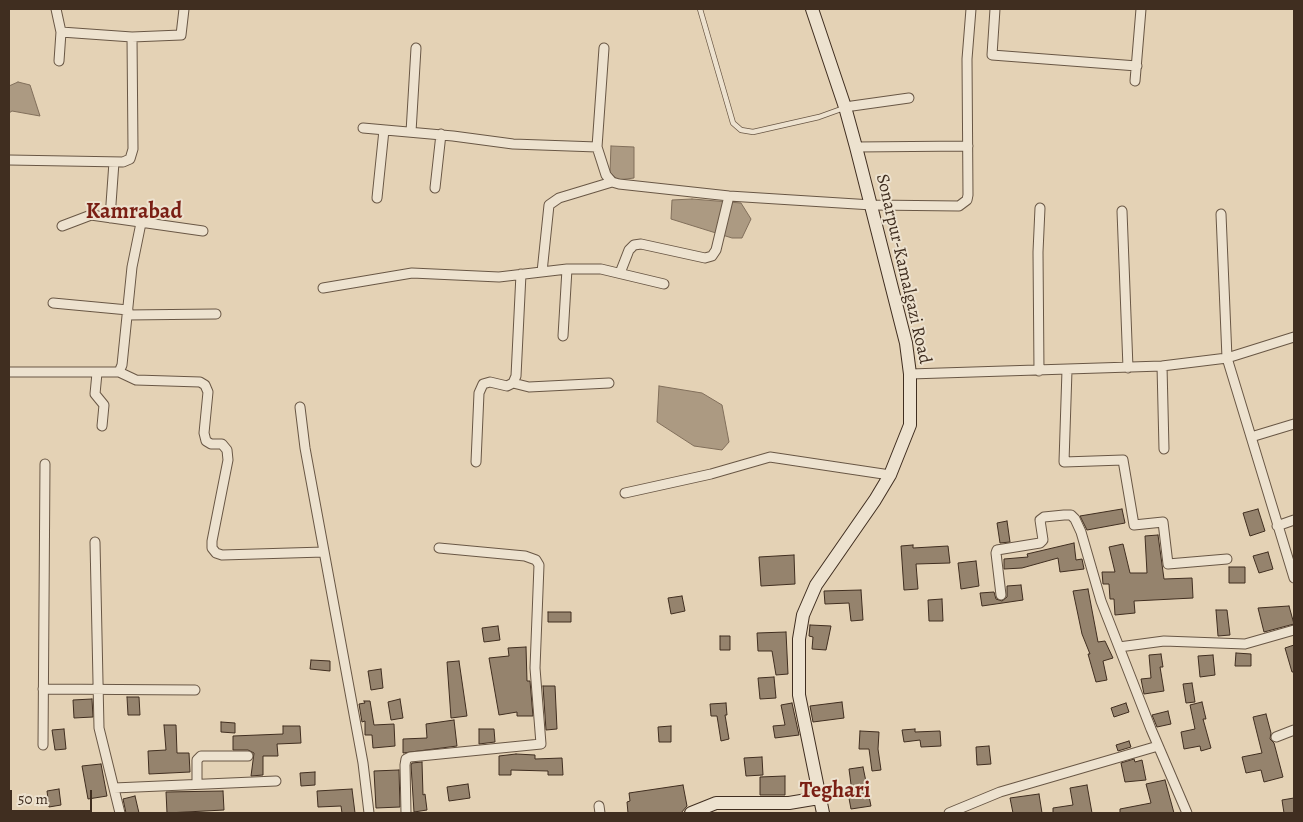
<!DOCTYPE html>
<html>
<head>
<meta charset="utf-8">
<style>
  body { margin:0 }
  #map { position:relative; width:1303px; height:822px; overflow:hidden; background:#e4d2b5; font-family:Alegreya,serif }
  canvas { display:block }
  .frame { position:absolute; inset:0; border:10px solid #402e20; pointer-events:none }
  .scale { position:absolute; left:10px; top:790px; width:82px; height:22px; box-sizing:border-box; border:2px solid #402e20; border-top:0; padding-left:6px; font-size:15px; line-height:18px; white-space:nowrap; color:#402e20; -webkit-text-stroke:4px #ede2cf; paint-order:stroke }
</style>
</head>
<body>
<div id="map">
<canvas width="1303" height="822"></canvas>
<div class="frame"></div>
<div class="scale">50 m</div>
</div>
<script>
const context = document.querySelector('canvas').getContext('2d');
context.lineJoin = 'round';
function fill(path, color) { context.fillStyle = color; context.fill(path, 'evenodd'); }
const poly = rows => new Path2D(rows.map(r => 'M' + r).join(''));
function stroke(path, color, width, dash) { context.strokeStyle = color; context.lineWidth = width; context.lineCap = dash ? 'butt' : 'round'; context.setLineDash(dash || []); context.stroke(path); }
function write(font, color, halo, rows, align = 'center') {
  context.font = font + ' Alegreya,serif'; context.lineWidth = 4; context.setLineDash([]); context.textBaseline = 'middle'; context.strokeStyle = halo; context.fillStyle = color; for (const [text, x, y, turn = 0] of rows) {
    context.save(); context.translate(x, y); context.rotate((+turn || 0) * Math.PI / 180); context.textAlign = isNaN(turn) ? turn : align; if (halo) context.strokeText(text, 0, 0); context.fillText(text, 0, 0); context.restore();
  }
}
const water = poly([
  [18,82,30,85,40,116,12,111,9,113,9,86,18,82],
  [611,146,634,147,634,178,618,180,610,172,611,146],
  [692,199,741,203,751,219,742,238,732,238,671,219,672,200,692,199],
  [659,386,702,393,722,405,729,442,722,450,694,446,657,422,659,386]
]);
fill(water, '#ac9a82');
stroke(water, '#816f5b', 1);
const building = poly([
  [1122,509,1125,523,1098,528,1087,530,1080,516,1122,509],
  [1258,509,1265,531,1250,536,1243,513,1258,509],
  [1007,521,1010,542,1000,543,997,523,1007,521],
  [1158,535,1164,579,1192,578,1193,598,1134,601,1135,613,1115,615,1114,599,1110,599,1109,584,1103,584,1102,572,1115,572,1109,547,1123,544,1130,573,1147,573,1145,536,1158,535],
  [1074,543,1076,560,1082,559,1084,569,1060,572,1058,558,1022,568,1004,569,1004,559,1028,557,1027,554,1074,543],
  [913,545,913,548,948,546,950,563,916,564,918,589,904,590,901,546,913,545],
  [1268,552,1273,569,1259,573,1253,556,1268,552],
  [794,555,795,584,761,586,759,557,794,555],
  [976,561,979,586,961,589,958,563,976,561],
  [1229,567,1245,567,1245,583,1229,583,1229,567],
  [1021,585,1023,600,982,606,980,593,994,592,996,599,1002,601,1007,597,1007,586,1021,585],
  [1088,589,1098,642,1105,641,1113,658,1103,661,1107,680,1096,682,1088,654,1090,654,1082,634,1073,591,1088,589],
  [861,590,863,620,851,621,849,603,825,604,824,591,861,590],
  [682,596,685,611,671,614,668,598,682,596],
  [942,599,943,621,929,621,928,600,942,599],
  [1289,606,1294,624,1264,632,1258,608,1289,606],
  [1216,610,1227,610,1230,635,1218,636,1216,610],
  [548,612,571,612,571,622,548,622,548,612],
  [810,625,831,626,826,650,812,649,813,637,809,636,810,625],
  [498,626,500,640,484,642,482,628,498,626],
  [786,632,788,674,776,675,772,651,758,651,757,633,786,632],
  [720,636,730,636,730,650,720,650,720,636],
  [1294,645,1294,672,1292,672,1285,648,1294,645],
  [526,647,527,681,530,681,533,716,517,716,517,712,499,715,489,658,509,656,508,648,526,647],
  [1236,653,1251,654,1251,666,1235,666,1236,653],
  [1161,654,1163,667,1160,667,1164,691,1144,694,1141,679,1151,678,1149,655,1161,654],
  [1213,655,1215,675,1200,677,1198,656,1213,655],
  [311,660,330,661,330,671,310,669,311,660],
  [459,661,467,716,451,718,447,662,459,661],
  [381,669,383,688,371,690,368,671,381,669],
  [774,677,776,698,760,699,758,678,774,677],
  [1192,683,1195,702,1186,703,1183,684,1192,683],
  [543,686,555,686,557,729,546,730,543,686],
  [127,697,139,697,140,715,128,715,127,697],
  [92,699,93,717,74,718,73,700,92,699],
  [400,699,403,718,391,720,388,702,400,699],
  [364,701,370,701,374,725,394,724,395,746,373,748,372,735,365,735,365,721,362,722,359,704,365,703,364,701],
  [842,702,844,718,813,722,810,706,842,702],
  [1202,702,1206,719,1203,719,1211,748,1201,751,1200,746,1184,749,1181,732,1195,729,1190,705,1202,702],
  [726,703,727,715,725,715,729,739,721,741,717,716,711,716,710,704,726,703],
  [792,703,799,735,775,738,773,726,785,725,781,705,792,703],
  [1126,703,1129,712,1114,717,1111,708,1126,703],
  [1168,711,1171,724,1157,727,1152,715,1168,711],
  [1266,714,1271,733,1270,739,1274,743,1283,777,1264,782,1261,770,1246,773,1242,757,1262,753,1253,717,1266,714],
  [454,720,457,746,403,753,403,739,427,738,426,724,454,720],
  [221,722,235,723,235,733,221,732,221,722],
  [164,725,176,725,177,753,189,753,190,772,149,774,148,751,166,750,164,725],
  [283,726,300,726,301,743,277,744,278,756,263,756,263,775,251,776,254,753,248,750,233,750,233,736,283,734,283,726],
  [671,726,671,742,659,742,658,727,671,726],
  [64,729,66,749,55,750,52,730,64,729],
  [479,729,494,729,495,742,479,744,479,729],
  [915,729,915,732,940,731,941,746,921,747,920,740,904,742,902,730,915,729],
  [860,731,879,732,878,749,881,770,872,771,869,749,859,749,860,731],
  [1129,741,1131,747,1118,751,1116,745,1129,741],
  [989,746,991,764,977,765,976,747,989,746],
  [516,754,535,755,535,759,562,758,563,775,548,775,548,771,511,770,511,775,499,775,499,756,516,754],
  [762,757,763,775,746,776,744,758,762,757],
  [1134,759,1135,762,1142,760,1146,780,1125,782,1121,763,1134,759],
  [422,762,423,795,425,794,427,810,414,812,411,765,412,763,422,762],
  [101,764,107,796,88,799,82,766,101,764],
  [863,767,871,806,851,809,848,793,852,792,849,769,863,767],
  [399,770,400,807,376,808,374,771,399,770],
  [315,772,315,785,301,786,300,773,315,772],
  [785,776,785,795,760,795,760,777,785,776],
  [1165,780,1174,813,1120,813,1120,809,1151,803,1146,784,1165,780],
  [468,784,470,798,449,801,447,787,468,784],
  [683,785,687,806,681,813,628,813,627,802,630,801,629,793,683,785],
  [1087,785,1092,813,1053,813,1053,808,1073,805,1070,788,1087,785],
  [59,789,61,805,49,807,47,791,59,789],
  [352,789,355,813,342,813,341,806,318,807,317,791,352,789],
  [223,791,224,810,167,813,166,792,223,791],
  [1039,794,1042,813,1013,813,1010,798,1039,794],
  [135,796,139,813,126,813,123,799,135,796],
  [1294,798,1294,813,1284,813,1282,800,1294,798]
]);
fill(building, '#95836d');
stroke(building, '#402e20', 1);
const lane = poly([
  [700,9,733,123,741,130,753,132,819,117,844,108]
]);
const street = poly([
  [56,9,61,32,132,37,181,35,184,9],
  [995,9,992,55,1137,66],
  [604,48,597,147,606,175,612,182,619,184,729,196,872,205,959,206,967,200,968,195,967,59,971,9],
  [59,61,61,32],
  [1135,81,1141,9],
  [845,107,909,98],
  [363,128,453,136,513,144,597,147],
  [411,132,416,48],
  [856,147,968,146],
  [9,160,123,162,130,159,133,149,132,37],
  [435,188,441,134],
  [377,198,384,130],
  [1122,211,1128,368],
  [1221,214,1227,358,1294,578],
  [110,218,114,162],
  [62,226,91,215,203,231],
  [542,272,549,205,559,198,612,182],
  [620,273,629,250,634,245,641,244,705,258,712,256,716,250,729,196],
  [323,288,412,273,499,277,567,269,601,269,664,284],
  [53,303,128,310],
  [127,315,216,314],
  [563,336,567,269],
  [1162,366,1164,449],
  [1067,370,1064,462,1123,460,1134,525,1163,522,1168,564,1227,559],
  [1039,371,1038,252,1040,208],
  [9,372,119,372,122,365,132,267,141,223],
  [119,372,136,380,200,382,205,385,208,392,204,433,206,441,211,444,222,444,227,450,228,460,212,541,212,548,216,553,222,555,324,552],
  [97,373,95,394,104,405,102,426],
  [910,374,1162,366,1227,358,1294,337],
  [513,383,529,387,609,383],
  [300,407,305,448,363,763,369,813],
  [1251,437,1294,424],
  [476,462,479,393,483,384,490,382,507,386,513,383,516,376,521,274],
  [625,493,711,474,770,457,890,475],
  [1277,526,1294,520],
  [95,542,99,728,120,813],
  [1001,595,996,553,997,550,1040,543,1043,540,1040,520,1044,517,1064,515,1071,515,1075,519,1081,532,1101,601,1151,729,1187,813],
  [1119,647,1164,641,1245,644,1294,630],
  [43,689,195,690],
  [1276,737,1294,730],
  [43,745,45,464],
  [197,784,197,760,201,756,248,756],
  [114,788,276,781],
  [599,806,600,813],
  [406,813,405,765,406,759,410,757,541,744,535,668,539,565,536,560,525,556,439,548],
  [949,813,1000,792,1158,746]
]);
const secondary = poly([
  [812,9,845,107,856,147,906,343,910,374,910,425,890,475,875,500,816,585,803,615,799,639,799,695,823,813],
  [691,813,716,803,789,803,819,798]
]);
stroke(lane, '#695745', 6);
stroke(street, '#695745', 11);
stroke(secondary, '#402e20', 14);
stroke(lane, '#ede2cf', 4.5);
stroke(street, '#ede2cf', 9);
stroke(secondary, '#ede2cf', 12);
write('18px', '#402e20', '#ede2cf', [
  ["Sonarpur-Kamalgazi Road",903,269,77]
]);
write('bold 22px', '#7a1f14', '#ede2cf', [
  ["Kamrabad",134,213],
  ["Teghari",835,792]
]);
</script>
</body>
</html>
